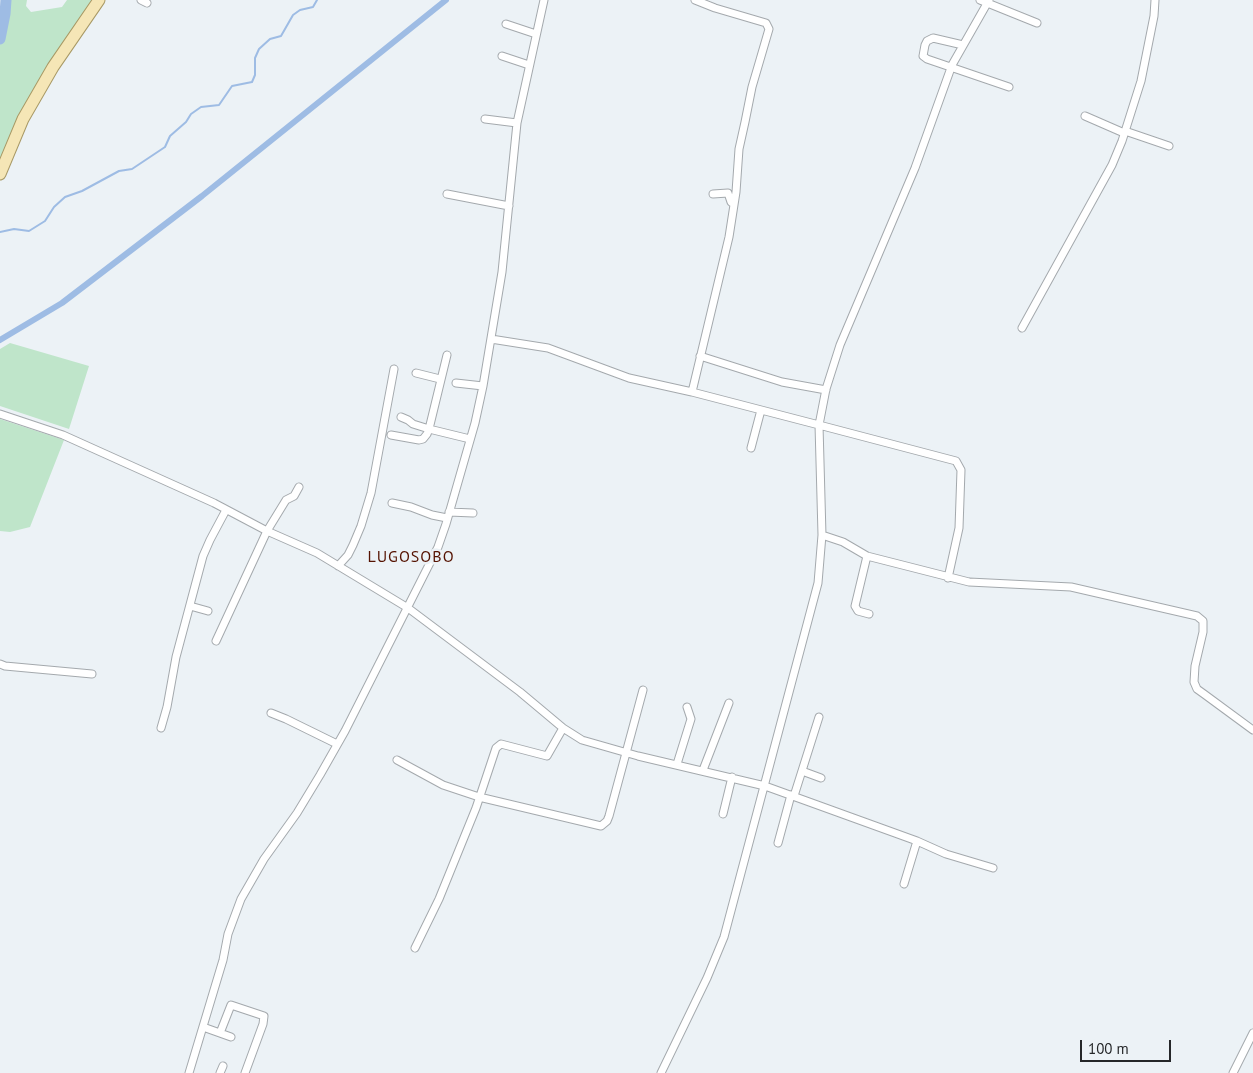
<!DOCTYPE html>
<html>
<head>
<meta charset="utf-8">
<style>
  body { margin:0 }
  #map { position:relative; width:1253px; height:1073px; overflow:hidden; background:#ecf2f6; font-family:"PT Sans",sans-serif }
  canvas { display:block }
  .scale { position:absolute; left:1080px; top:1040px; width:91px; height:22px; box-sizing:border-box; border:2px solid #252729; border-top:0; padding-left:6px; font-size:15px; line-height:18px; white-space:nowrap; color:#252729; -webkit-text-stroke:4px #ecf2f6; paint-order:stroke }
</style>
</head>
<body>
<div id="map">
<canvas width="1253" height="1073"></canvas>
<div class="scale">100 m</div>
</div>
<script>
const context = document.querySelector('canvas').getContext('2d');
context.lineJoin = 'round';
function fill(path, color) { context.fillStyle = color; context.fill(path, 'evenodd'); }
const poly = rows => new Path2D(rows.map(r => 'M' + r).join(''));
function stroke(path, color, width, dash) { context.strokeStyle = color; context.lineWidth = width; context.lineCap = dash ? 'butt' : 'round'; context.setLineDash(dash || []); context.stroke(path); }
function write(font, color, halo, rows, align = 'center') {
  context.font = font + ' "PT Sans",sans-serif'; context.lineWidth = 5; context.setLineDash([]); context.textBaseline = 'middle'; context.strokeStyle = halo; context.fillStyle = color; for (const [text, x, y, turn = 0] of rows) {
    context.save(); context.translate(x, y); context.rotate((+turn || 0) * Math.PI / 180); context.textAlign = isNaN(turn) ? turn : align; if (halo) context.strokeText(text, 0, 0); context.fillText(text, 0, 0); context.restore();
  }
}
fill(poly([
  [6,0,27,0,26,6,31,12,62,7,67,0,99,0,62,54,0,174,0,39,5,14],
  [10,343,89,366,69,429,0,406,0,349],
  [0,419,64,440,30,527,10,532,0,531]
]), '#bfe5ca');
stroke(poly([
  [0,232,14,229,29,231,45,221,54,207,65,197,82,191,119,171,132,169,165,147,170,136,186,122,191,114,201,107,219,105,232,86,252,82,255,75,255,58,259,49,270,39,281,36,293,15,300,10,313,7,317,0]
]), '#9ebce4', 2);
stroke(poly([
  [0,340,62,303,202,196,446,0]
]), '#9ebce4', 6);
stroke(poly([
  [0,39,5,14,6,0]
]), '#9ebce4', 11);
const minor = poly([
  [141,0,147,3],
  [980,0,1037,23],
  [506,24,536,34],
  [963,45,933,38,927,41,925,45,923,56,927,59,1009,87],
  [502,56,529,65],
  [1085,116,1124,133],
  [485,119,517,123],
  [1125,131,1169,146],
  [447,194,509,206],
  [713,194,728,193,731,202,734,204],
  [1022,328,1112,165,1122,141,1141,81,1154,16,1155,0],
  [491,339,548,348,629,378,692,392,819,425,822,535,843,542,867,556,969,582,1071,587,1197,616,1203,621,1203,632,1195,666,1194,682,1197,689,1204,694,1253,730],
  [447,355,429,429,470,439],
  [700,356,782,382,826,390],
  [416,373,440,379],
  [456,383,483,386],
  [692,392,729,237,736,192,739,149,745,122,752,87,769,29,766,23,715,8,695,0],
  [0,414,63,435,214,503,267,531,317,553,408,608,520,692,563,728,582,740,638,756,765,786,917,841,904,884],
  [391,435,419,440,423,439,427,434,429,429,413,424,408,420,401,417],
  [751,448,761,410],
  [392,503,411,507,432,515,447,518],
  [449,512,473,513],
  [867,556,855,606,858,611,869,614],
  [338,566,348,555,353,545,361,526,371,493,394,369],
  [948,578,959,528,961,470,956,461,819,425,826,389,840,345,915,168,952,65,989,0],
  [190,606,208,611],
  [216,641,267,531,286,500,294,496,299,487],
  [0,664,5,666,92,674],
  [271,713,286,719,337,744],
  [161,728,167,707,176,657,203,556,210,540,226,510],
  [397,760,443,785,479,797,601,826,607,821,609,816,643,690],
  [677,764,691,719,687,707],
  [703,770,729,703],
  [802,771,821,778],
  [794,796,819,717],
  [723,814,732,777],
  [917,841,946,854,993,868],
  [778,843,791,795],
  [415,948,439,899,476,808,496,748,501,744,547,756,563,728],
  [203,1027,231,1037],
  [220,1033,231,1005,264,1016,263,1024,245,1073],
  [189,1073,223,960,228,934,241,899,264,859,297,813,320,775,345,731,438,547,446,524,475,423,483,386,502,272,517,123,544,0],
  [220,1073,223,1066],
  [661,1073,707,978,724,937,818,583,822,535],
  [1233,1073,1253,1033]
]);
const primary = poly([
  [0,174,23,119,53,67,99,0]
]);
stroke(minor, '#a4a9ad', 9);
stroke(primary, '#a89965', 13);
stroke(minor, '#fff', 7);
stroke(primary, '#f5e6b6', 11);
context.letterSpacing = '1px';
write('16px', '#551302', '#ecf2f6', [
  ["LUGOSOBO",411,557]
]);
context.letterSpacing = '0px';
</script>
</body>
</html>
